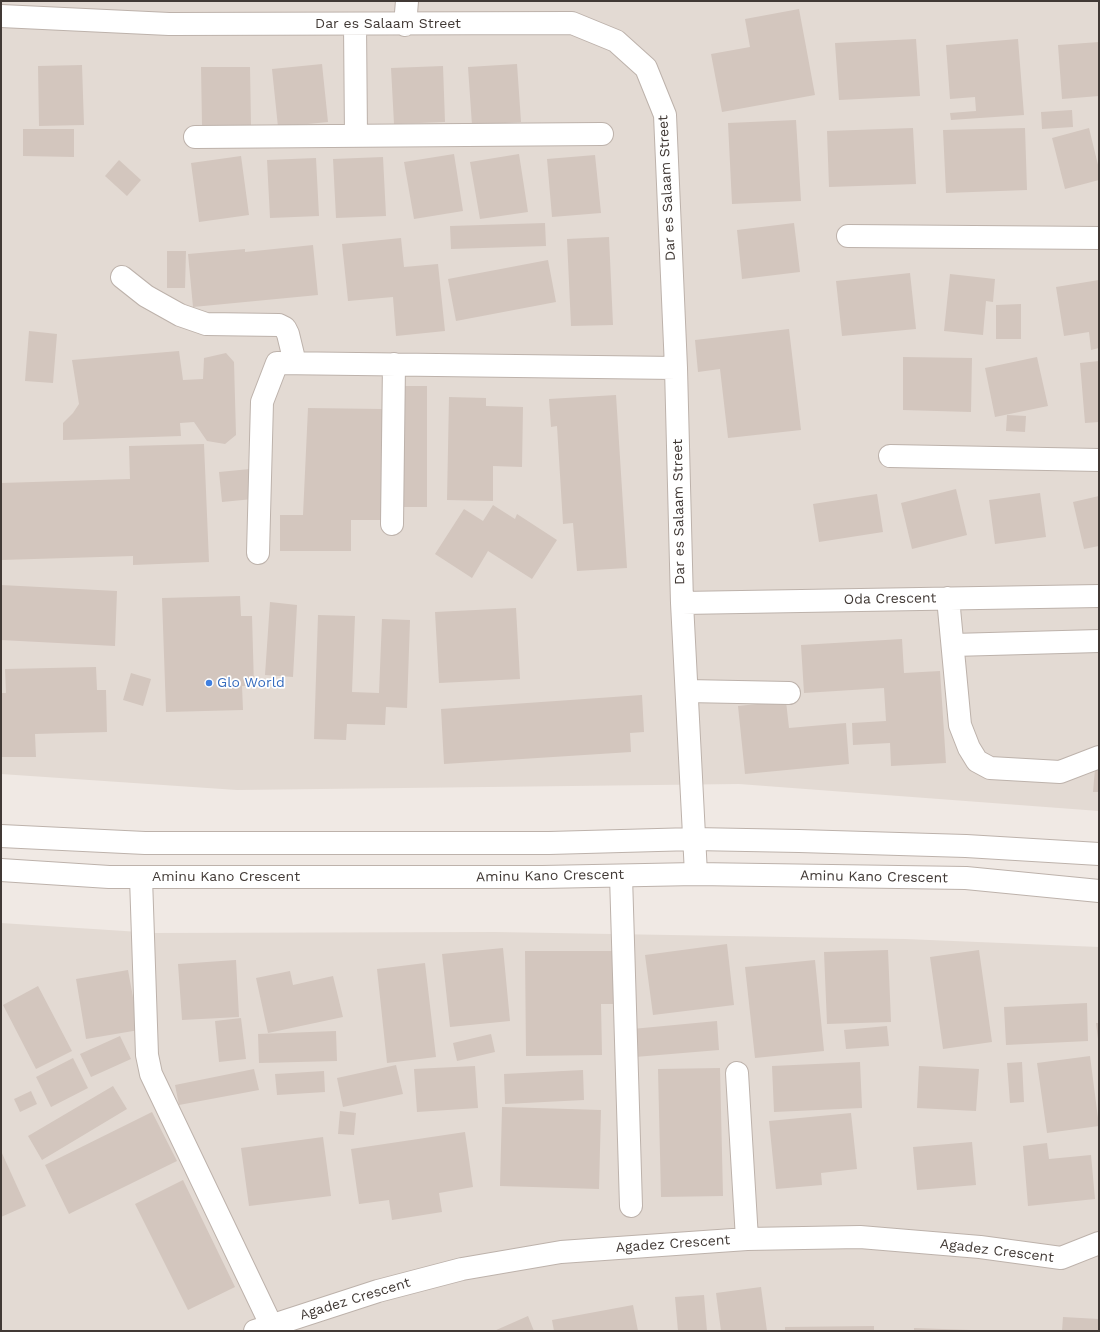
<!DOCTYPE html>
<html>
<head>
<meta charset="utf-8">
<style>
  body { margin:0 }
  #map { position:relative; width:1100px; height:1332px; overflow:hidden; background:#f0e9e4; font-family:"Work Sans",sans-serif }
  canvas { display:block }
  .frame { position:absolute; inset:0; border:2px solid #413935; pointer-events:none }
</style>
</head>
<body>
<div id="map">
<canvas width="1100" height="1332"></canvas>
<div class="frame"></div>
</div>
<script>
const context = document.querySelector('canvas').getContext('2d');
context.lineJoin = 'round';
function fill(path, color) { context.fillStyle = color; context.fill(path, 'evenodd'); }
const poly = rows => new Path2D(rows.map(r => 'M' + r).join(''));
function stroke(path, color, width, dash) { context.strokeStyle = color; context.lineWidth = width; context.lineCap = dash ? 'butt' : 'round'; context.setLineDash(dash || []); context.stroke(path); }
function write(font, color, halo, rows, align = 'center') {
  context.font = font + ' "Work Sans",sans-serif'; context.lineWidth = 3.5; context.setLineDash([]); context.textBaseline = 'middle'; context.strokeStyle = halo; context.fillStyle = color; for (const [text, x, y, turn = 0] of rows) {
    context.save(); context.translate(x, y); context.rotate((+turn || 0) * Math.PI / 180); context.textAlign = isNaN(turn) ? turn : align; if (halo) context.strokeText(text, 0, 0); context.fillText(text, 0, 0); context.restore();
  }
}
fill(poly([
  [1,1,1099,1,1099,811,739,784,237,790,1,774],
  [1,923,155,933,495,932,905,939,1099,947,1099,1331,1,1331]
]), '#e3dad3');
fill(poly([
  [799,9,815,95,722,112,711,54,750,47,745,19],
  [916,39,920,96,839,100,835,43],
  [1018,39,1024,115,951,120,950,113,976,111,975,97,950,99,946,45],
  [1099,42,1099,96,1062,99,1058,45],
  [322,64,328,122,278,127,272,69],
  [517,64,521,122,472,125,468,67],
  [82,65,84,125,39,126,38,66],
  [443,66,445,122,394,124,391,68],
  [201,67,250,67,251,125,202,125],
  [1072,110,1073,127,1042,129,1041,112],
  [796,120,801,201,732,204,728,123],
  [913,128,916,184,829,187,827,131],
  [1025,128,1027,190,946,193,943,130],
  [1089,128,1099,169,1099,180,1065,189,1052,138],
  [23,129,74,129,74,157,23,156],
  [454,154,463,211,414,219,404,162],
  [519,154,528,212,480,219,470,162],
  [595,155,601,213,552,217,547,159],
  [241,156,249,215,199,222,191,163],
  [383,157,386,216,336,218,333,159],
  [316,158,319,216,270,218,267,160],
  [119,160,141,180,127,196,105,176],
  [545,223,546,246,451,249,450,226],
  [794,223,800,272,742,279,737,230],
  [609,237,613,325,571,326,567,239],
  [401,238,404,267,438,264,445,331,396,336,393,297,348,301,342,244],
  [313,245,318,295,193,307,188,254,245,249,245,252],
  [167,251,186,251,185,288,167,288],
  [548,260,556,302,456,321,448,279],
  [910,273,916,329,842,336,836,281],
  [950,274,995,279,993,302,986,301,983,335,944,331],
  [1099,280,1099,348,1091,350,1089,332,1064,336,1056,287],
  [1021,304,1021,339,996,339,996,305],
  [789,329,801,430,728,438,720,369,698,372,695,340],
  [29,331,57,334,53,383,25,381],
  [179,351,183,380,203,379,204,358,226,353,234,362,236,435,225,444,207,441,194,422,180,423,181,436,63,440,63,423,73,413,79,404,72,360],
  [903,357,972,358,971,412,903,410],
  [1037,357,1048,406,995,417,985,368],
  [1099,361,1099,422,1085,423,1080,363],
  [404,386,427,386,427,507,404,507],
  [616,395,627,568,577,571,573,523,563,524,557,426,551,427,549,399],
  [449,397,486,398,486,406,523,407,522,467,493,466,493,501,447,500],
  [308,408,382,409,383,520,351,520,351,551,280,551,280,515,303,515],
  [1007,415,1026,416,1025,432,1006,431],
  [204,444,209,562,133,565,133,556,1,560,1,483,130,479,129,446],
  [250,469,253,499,222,502,219,472],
  [956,489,967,535,912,549,901,503],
  [1040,493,1046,537,995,544,989,500],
  [877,494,883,532,819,542,813,504],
  [1099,496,1099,546,1084,549,1073,502],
  [493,505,515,519,517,514,557,540,532,579,488,551,472,578,435,554,464,509,483,521],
  [1,585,117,591,115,646,1,640],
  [240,596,241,616,252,616,254,686,242,686,243,710,166,712,162,598],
  [270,602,297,605,293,677,265,675],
  [516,608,520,679,439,683,435,612],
  [318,615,355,616,352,692,379,693,382,619,410,620,407,708,386,707,385,725,347,724,346,740,314,739],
  [902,639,904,673,940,671,946,763,891,766,890,743,853,745,852,723,886,721,884,688,804,693,801,645],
  [96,667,97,690,106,690,107,732,35,734,36,757,1,757,1,693,6,693,5,669],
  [131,673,151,679,143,706,123,700],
  [642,695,644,732,630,733,631,752,444,764,441,709],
  [786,701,789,728,846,723,849,764,745,774,738,706],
  [1095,769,1099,769,1099,792,1093,792],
  [727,944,734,1005,653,1015,645,955],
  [503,948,510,1021,450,1027,442,954],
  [888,950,891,1022,827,1024,824,952],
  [979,950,992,1042,943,1049,930,957],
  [525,951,616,951,617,1004,601,1004,602,1055,526,1056],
  [236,960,239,1017,182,1020,178,964],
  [815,960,824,1051,755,1058,745,967],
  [425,963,436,1057,387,1063,377,969],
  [128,970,139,1030,86,1039,76,979],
  [290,971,293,985,333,976,343,1017,268,1033,256,978],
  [38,986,72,1051,36,1069,3,1005],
  [1087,1003,1088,1041,1006,1045,1004,1007],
  [241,1018,246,1059,219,1062,215,1021],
  [717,1021,719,1050,635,1057,632,1029],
  [1096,1023,1099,1023,1099,1039,1098,1039],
  [887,1026,889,1046,846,1049,844,1030],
  [336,1031,337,1061,259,1063,258,1034],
  [491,1034,495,1052,457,1061,453,1043],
  [120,1036,131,1059,91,1077,80,1054],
  [1090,1056,1099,1126,1047,1133,1037,1063],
  [73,1058,88,1088,51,1107,36,1077],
  [860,1062,862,1108,774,1112,772,1066],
  [1022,1062,1024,1102,1010,1103,1007,1063],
  [396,1065,403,1094,343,1107,337,1078],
  [475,1066,478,1108,417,1112,414,1069],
  [919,1066,979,1069,976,1111,917,1108],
  [720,1068,723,1196,661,1197,658,1069],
  [254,1069,259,1090,179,1105,175,1085],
  [583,1070,584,1100,505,1104,504,1074],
  [324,1071,325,1092,277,1095,275,1074],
  [113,1086,127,1109,42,1160,28,1136],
  [31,1091,37,1104,20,1112,14,1099],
  [502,1107,601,1110,599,1189,500,1186],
  [340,1111,356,1113,354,1135,338,1134],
  [152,1112,177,1161,69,1214,45,1165],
  [851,1113,857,1169,821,1173,822,1185,776,1189,769,1121],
  [465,1132,473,1187,439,1193,442,1212,392,1220,389,1200,359,1204,351,1149],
  [323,1137,331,1196,249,1206,241,1148],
  [972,1142,976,1185,917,1190,913,1147],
  [1047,1143,1049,1159,1091,1155,1095,1199,1028,1206,1023,1146],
  [1,1151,26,1206,1,1217],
  [183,1180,235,1287,188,1310,135,1204],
  [761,1287,767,1331,721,1331,716,1293],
  [704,1295,707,1331,678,1331,675,1297],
  [633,1305,638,1331,554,1331,552,1320],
  [528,1316,534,1331,494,1331],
  [1063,1317,1099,1319,1099,1331,1062,1331],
  [874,1326,874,1331,785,1331,785,1327],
  [914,1328,971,1330,971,1331,914,1331]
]), '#d3c6be');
const minor = poly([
  [1,16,169,24,572,23,616,41,646,68,665,115,676,368,682,603,696,874],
  [355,25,356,136],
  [405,25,407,1],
  [195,137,602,134],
  [848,236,1099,238],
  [122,277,146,296,180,315,206,324,279,325,285,328,288,334,295,363],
  [890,456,1099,460],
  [392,524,394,364],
  [258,553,262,402,277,363,676,368],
  [948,598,960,725,969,748,977,761,990,768,1060,772,1099,757],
  [682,603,1099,596],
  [953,645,1099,641],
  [687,691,789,693],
  [1,836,145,843,549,843,694,839,799,841,966,846,1099,854],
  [1,870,109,877,542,877,696,874,966,878,1099,891],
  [621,876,631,1206],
  [141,878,147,1055,151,1074,274,1331],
  [737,1073,747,1239],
  [255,1331,378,1291,462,1269,561,1252,747,1239,860,1237,980,1247,1061,1258,1099,1243]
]);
stroke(minor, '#bdb2ab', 24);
stroke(minor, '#fff', 22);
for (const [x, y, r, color] of [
  [209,683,4,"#3f7fe0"]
]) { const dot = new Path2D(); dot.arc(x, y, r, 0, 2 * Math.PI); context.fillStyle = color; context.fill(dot); stroke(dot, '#fff', 1.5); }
write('14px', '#413935', '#fff', [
  ["Dar es Salaam Street",388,24],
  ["Dar es Salaam Street",667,188,-93],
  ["Dar es Salaam Street",679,512,-91],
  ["Oda Crescent",890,599,-1],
  ["Aminu Kano Crescent",550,876,-1],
  ["Aminu Kano Crescent",226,877],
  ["Aminu Kano Crescent",874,877,1],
  ["Agadez Crescent",673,1244,-4],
  ["Agadez Crescent",997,1251,7],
  ["Agadez Crescent",355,1299,-17]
]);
write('14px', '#366cbe', '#fff', [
  ["Glo World",217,683]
], 'left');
</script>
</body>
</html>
